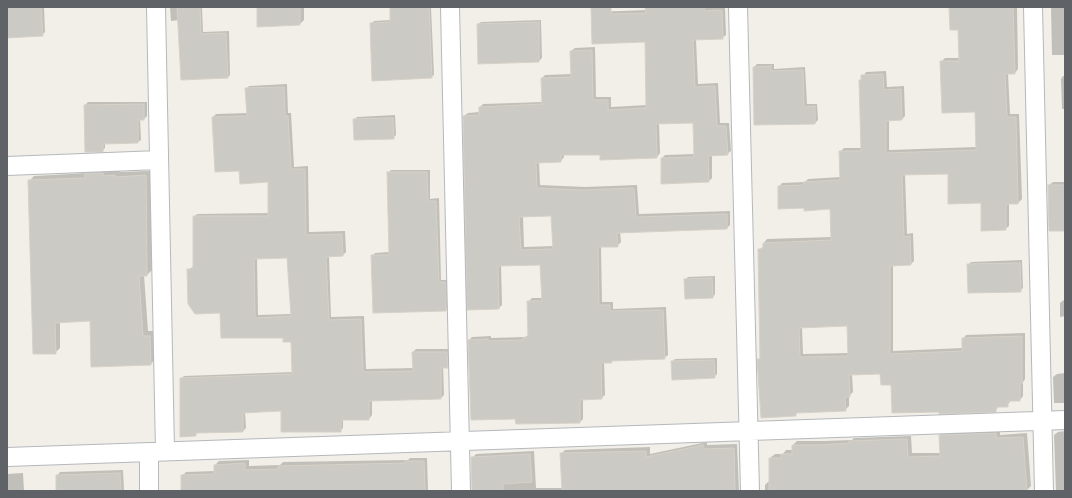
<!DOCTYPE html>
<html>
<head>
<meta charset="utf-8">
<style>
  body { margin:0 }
  #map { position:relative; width:1072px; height:498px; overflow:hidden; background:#f1efe8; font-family:"Fira Sans Condensed",sans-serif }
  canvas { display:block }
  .frame { position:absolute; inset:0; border:8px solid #5f6368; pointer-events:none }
</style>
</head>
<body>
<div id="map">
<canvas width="1072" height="498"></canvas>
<div class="frame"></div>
</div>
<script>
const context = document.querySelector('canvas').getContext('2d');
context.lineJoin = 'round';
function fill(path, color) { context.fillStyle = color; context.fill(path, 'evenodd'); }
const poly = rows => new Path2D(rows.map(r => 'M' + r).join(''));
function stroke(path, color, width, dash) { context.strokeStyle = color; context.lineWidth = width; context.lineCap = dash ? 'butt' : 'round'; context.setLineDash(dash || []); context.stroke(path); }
fill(poly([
  [7,7,44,7,45,32,42,35,7,37],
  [170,7,202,7,203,32,229,31,230,75,228,77,179,20,171,21],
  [258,7,304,7,304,20,300,24,258,26],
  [391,7,431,7,434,75,431,77,371,24,374,21,391,20],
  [646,7,725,8,726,35,722,38,696,39,698,84,718,83,720,123,729,123,731,151,727,154,712,155,712,178,709,181,662,158,665,155,695,154,694,122,659,123,660,153,657,157,601,159,601,154,564,154,564,157,561,161,539,161,540,185,585,187,637,185,639,214,730,211,730,225,727,228,620,232,621,242,617,246,601,246,602,302,613,302,613,309,666,307,668,355,664,358,614,360,611,362,604,362,605,395,601,398,583,399,583,419,580,422,516,418,469,340,472,337,491,336,491,338,525,337,529,335,528,302,532,298,543,298,541,264,501,264,502,305,499,308,464,116,468,113,480,112,480,107,483,104,543,102,542,78,545,75,572,74,571,51,575,48,595,47,596,97,611,97,611,107,647,105,646,41,595,12,647,10],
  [552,215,554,246,524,247,523,216],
  [950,7,1017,7,1018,69,1015,73,1008,73,1010,114,1019,114,1022,199,1018,203,1009,203,1009,226,1005,229,982,202,949,173,905,174,907,234,913,233,914,261,911,264,893,265,893,351,963,348,963,339,966,335,1025,333,1025,379,1023,382,1023,396,1020,400,1011,400,1007,406,999,406,995,411,892,384,881,373,852,374,853,392,849,396,849,406,845,410,798,412,795,415,758,360,761,357,759,250,764,246,764,243,767,239,832,237,831,208,805,207,779,187,782,183,805,182,808,179,841,177,840,152,844,148,862,148,860,81,866,72,886,71,887,87,904,86,905,116,902,119,889,120,889,150,977,147,976,111,941,62,945,58,960,58,959,29],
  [848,325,849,353,803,354,802,327],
  [1051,7,1065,7,1065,55,1052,55],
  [541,20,542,58,539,61,478,24,481,22],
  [757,64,774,64,774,69,805,67,807,104,817,104,818,120,815,123,754,67],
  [1063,76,1065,76,1065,109,1062,109,1061,79],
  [287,84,288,113,291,113,294,167,308,166,309,232,345,231,346,252,343,255,329,256,331,317,364,316,366,369,414,368,413,352,416,349,450,349,450,364,447,367,443,367,444,395,441,398,372,400,372,415,369,419,343,419,343,428,340,431,282,410,245,412,246,428,243,431,198,432,195,435,181,379,184,376,293,372,292,341,221,312,188,270,194,266,194,217,197,214,269,213,269,181,240,170,213,117,216,114,248,113,246,89,249,86],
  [288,257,291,314,258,315,257,258],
  [88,102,147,102,147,116,144,119,140,119,141,140,138,142,105,143,105,148,102,151,85,105],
  [395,115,396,135,393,138,354,120,357,117],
  [107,168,107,171,120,171,120,172,150,171,152,270,147,275,144,275,148,331,155,331,155,359,151,364,91,320,60,322,60,348,55,353,29,181,34,176,87,173,91,169],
  [391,170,430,170,430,199,439,198,441,280,448,280,449,307,446,310,372,256,375,253,390,252,388,173],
  [1053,182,1065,182,1065,233,1049,185],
  [1022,260,1023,288,1020,291,968,265,971,262],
  [715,276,715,294,713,297,685,280,688,277],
  [1065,299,1065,316,1060,317,1060,303],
  [717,358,717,374,714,377,672,362,675,359],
  [1065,373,1065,403,1054,403,1053,377,1057,374],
  [1000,429,1000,435,1027,433,1031,486,1027,490,765,491,765,485,769,481,770,458,775,454,783,454,786,450,793,450,793,445,797,441,824,441,852,440,854,438,911,436,912,453,941,453,940,435,945,431],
  [1065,431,1065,491,1056,491,1054,435,1058,432],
  [707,442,707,445,737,444,739,491,473,491,472,458,476,454,534,451,536,488,563,488,561,454,565,450,650,447,650,454],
  [410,458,427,458,428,490,456,491,182,491,182,476,186,472,215,471,215,465,219,461,249,460,249,466,280,465,283,462,408,460],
  [123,470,124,491,57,491,57,476,60,472],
  [23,473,24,491,7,491,7,474]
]), '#0003');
const building = poly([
  [7,7,41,7,43,36,7,38,7,7],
  [177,7,200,7,201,34,226,33,228,78,181,80,177,7],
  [260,7,300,7,300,25,257,27,257,8,260,7],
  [390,7,429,7,432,78,372,81,370,23,390,22,390,7],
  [591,7,611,7,611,14,646,13,645,7,704,7,704,11,722,10,723,39,693,40,695,87,715,86,717,126,726,126,728,155,708,156,709,182,661,184,661,158,694,157,693,123,656,124,657,158,600,160,600,155,561,155,561,162,536,163,537,188,581,190,634,188,636,217,727,214,727,229,617,233,618,247,598,247,599,305,610,305,610,311,663,310,665,359,611,361,612,363,601,363,602,399,580,400,580,423,516,424,515,419,471,420,468,340,488,339,488,341,523,340,523,338,528,338,527,301,542,301,540,265,498,266,499,309,467,310,463,116,479,115,479,107,542,104,541,78,571,77,570,51,592,50,593,100,608,100,608,110,646,108,645,42,592,44,591,7],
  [551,216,553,249,521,250,519,217,551,216],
  [949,7,1013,7,1015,74,1005,74,1007,117,1016,117,1018,204,1006,204,1006,230,981,231,981,203,948,204,948,174,902,175,904,237,910,236,911,265,890,266,890,354,962,351,962,338,1022,336,1022,384,1020,384,1020,401,1008,401,1008,407,996,407,996,412,939,414,939,412,892,413,891,385,881,385,880,374,849,375,850,397,845,397,846,411,796,413,796,416,761,418,757,359,760,359,758,249,763,249,763,243,831,240,830,209,804,211,804,208,778,209,778,186,804,185,803,182,840,180,839,151,861,151,859,80,861,80,861,75,883,74,884,90,901,89,902,120,886,121,886,153,976,150,975,112,942,113,940,61,959,61,958,30,950,30,949,7],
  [847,326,848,356,800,357,799,328,847,326],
  [539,22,539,62,478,64,477,24,539,22],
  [771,66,771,71,803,70,804,107,815,106,815,124,754,125,753,67,771,66],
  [284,87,285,116,288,116,291,169,305,169,306,235,342,234,343,256,326,257,329,320,361,319,363,372,413,371,412,352,447,352,448,368,441,368,441,399,369,401,369,420,341,420,341,432,281,432,281,411,243,413,243,432,196,433,196,436,180,437,180,378,292,374,291,342,283,342,283,338,221,338,220,313,195,314,188,304,187,269,193,269,193,216,268,216,268,182,240,184,239,171,215,172,212,117,247,116,245,88,284,87],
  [287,258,291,316,255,318,254,259,287,258],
  [144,104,144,120,138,120,138,143,103,144,103,152,85,152,84,105,144,104],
  [393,118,394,139,354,140,353,119,393,118],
  [387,172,427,172,428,201,436,201,439,282,446,282,446,311,373,313,371,255,389,255,387,172],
  [85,173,103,173,103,176,115,175,115,177,146,175,147,276,139,276,143,336,150,336,151,365,91,367,90,321,55,323,56,354,33,354,28,180,85,178,85,173],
  [1048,185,1065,185,1065,231,1049,231,1048,185],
  [1020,263,1021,292,968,293,967,264,1020,263],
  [712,278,713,298,685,299,684,279,712,278],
  [714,360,715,378,672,380,671,361,714,360],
  [996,433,996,438,1023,437,1027,491,769,491,769,458,781,458,781,454,792,454,792,445,819,445,849,443,849,441,907,439,908,457,940,456,939,435,996,433],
  [703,445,703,449,734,448,735,491,562,491,560,453,646,451,646,457,703,445],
  [530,454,532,482,503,484,503,491,472,491,471,457,530,454],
  [405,461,424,461,425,491,181,491,181,475,214,474,214,465,245,463,245,470,278,469,278,466,405,463,405,461],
  [120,473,121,491,56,491,56,475,120,473]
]);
fill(building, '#cccac5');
stroke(building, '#d6d1c6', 1);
const street = poly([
  [156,7,165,451],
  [450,7,461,491],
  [738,7,750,491],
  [1033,7,1044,491],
  [7,166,159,160],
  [149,452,149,491],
  [7,457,1065,420]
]);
stroke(street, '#b5b8bc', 20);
stroke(street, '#fff', 18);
</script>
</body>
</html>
